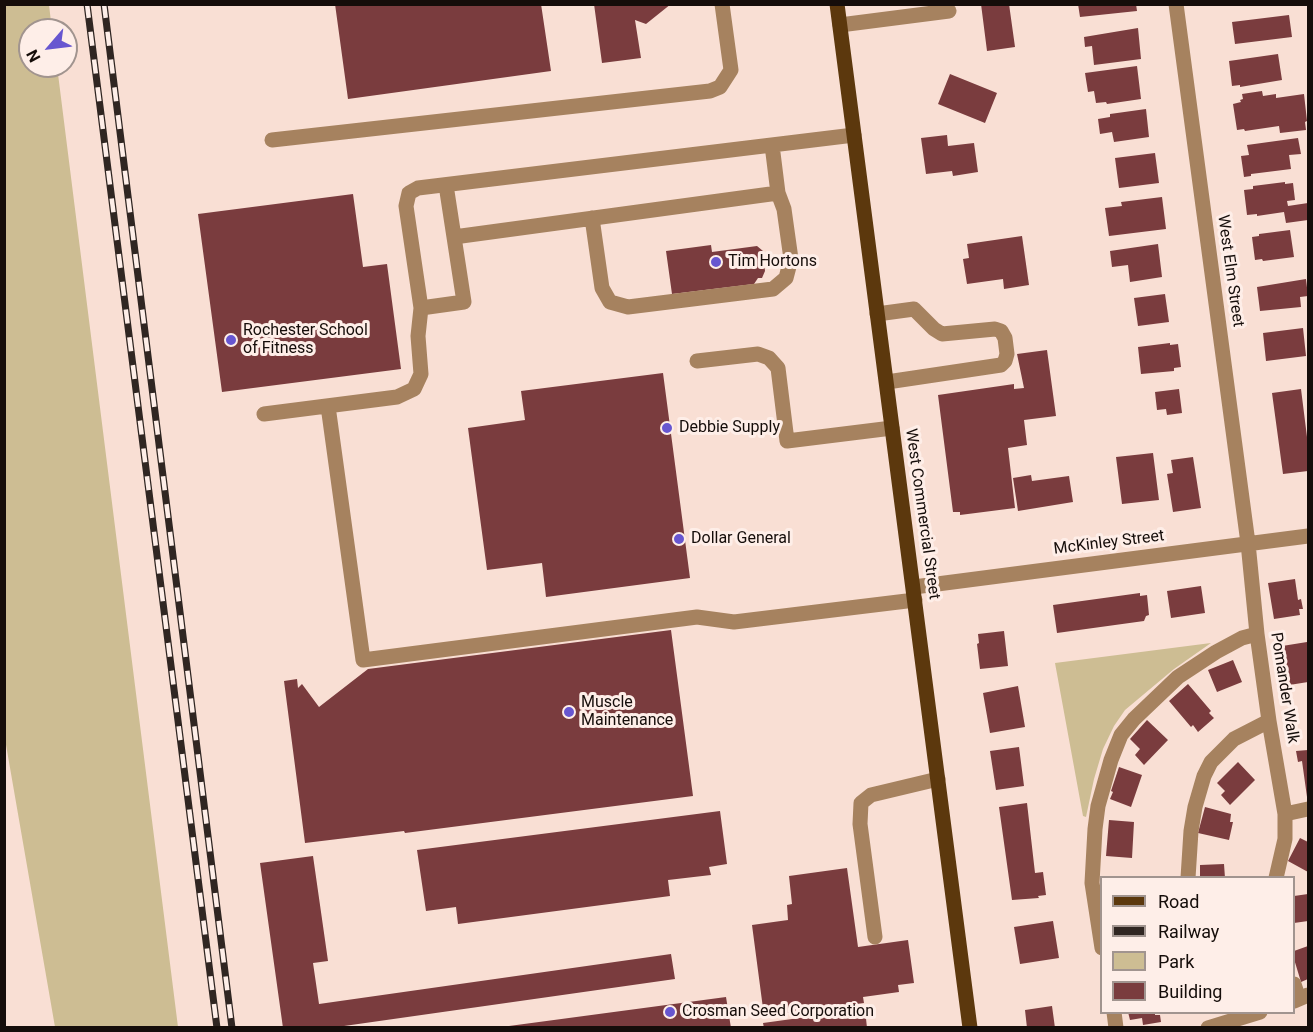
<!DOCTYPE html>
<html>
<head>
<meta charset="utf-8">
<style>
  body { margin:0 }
  #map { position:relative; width:1313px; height:1032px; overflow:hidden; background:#f9dfd4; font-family:Roboto,sans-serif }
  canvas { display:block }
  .frame { position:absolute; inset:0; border:6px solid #150d0a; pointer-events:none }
  .legend { position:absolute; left:1100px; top:876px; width:195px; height:138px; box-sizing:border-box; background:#feeee8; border:2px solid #a1948f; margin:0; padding:8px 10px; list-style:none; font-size:18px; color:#150d0a }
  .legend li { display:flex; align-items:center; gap:12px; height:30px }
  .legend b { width:30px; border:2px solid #a1948f }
  .north { position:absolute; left:18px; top:18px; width:60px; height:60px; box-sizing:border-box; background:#feeee8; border:2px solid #a1948f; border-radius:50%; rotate:242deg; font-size:16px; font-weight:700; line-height:24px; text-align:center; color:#150d0a }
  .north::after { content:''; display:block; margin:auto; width:21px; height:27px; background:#6756d0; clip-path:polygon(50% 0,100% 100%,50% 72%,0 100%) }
</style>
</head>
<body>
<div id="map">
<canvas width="1313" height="1032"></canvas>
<div class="frame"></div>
<ul class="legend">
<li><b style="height:8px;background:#5c380d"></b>Road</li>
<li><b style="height:8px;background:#302622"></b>Railway</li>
<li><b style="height:16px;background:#cdbd93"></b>Park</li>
<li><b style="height:16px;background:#7a3c3e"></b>Building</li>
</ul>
<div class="north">N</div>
</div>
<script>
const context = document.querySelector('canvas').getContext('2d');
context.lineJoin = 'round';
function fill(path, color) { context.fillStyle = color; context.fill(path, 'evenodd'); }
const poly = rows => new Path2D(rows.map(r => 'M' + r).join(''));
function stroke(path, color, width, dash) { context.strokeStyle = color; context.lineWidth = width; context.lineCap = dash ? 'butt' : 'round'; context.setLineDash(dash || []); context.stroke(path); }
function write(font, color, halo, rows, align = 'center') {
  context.font = font + ' Roboto,sans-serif'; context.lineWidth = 6; context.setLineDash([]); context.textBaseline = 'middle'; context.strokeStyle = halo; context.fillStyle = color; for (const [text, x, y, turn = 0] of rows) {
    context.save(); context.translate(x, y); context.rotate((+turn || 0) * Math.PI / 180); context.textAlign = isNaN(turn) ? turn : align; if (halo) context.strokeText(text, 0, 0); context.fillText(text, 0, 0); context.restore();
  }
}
fill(poly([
  [4,5,49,5,52,30,30,30,30,66,57,66,178,1027,55,1027,5,739],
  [1211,643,1174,669,1125,710,1114,726,1103,749,1094,779,1086,817,1083,816,1055,663]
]), '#cdbd93');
fill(poly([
  [335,4,541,4,551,71,348,99],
  [594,4,671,4,646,24,635,20,641,58,602,63],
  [981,4,1009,4,1015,47,987,51],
  [1078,4,1136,4,1137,11,1080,17],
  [1289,15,1292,37,1235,44,1232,22],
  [1138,28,1141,59,1094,65,1092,46,1085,47,1084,37],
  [1278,54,1282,80,1240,87,1240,85,1232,86,1229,61],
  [1137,66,1141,99,1107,104,1106,102,1096,103,1094,91,1088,92,1085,73],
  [950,74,997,93,985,123,938,104],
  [1262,91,1263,96,1276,94,1276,98,1304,94,1307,121,1305,122,1306,130,1280,133,1279,126,1245,131,1244,129,1237,130,1233,104,1241,102,1240,100,1243,99,1242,94],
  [1146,109,1149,137,1114,142,1112,132,1100,134,1098,119,1110,117,1110,114],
  [947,135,948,146,974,143,978,172,953,176,952,171,926,174,921,138],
  [1298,138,1301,154,1289,155,1291,169,1251,174,1251,176,1244,177,1241,156,1249,155,1247,145],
  [1155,153,1159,183,1119,188,1115,158],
  [1285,182,1285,184,1293,183,1295,200,1287,201,1288,206,1308,203,1308,220,1286,223,1284,212,1257,216,1257,214,1247,215,1244,190,1253,189,1253,186],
  [353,194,363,267,387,264,401,369,222,392,198,214],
  [1162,197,1166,229,1109,236,1105,208,1122,206,1121,202],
  [1290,230,1294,257,1263,261,1262,259,1255,260,1252,237,1259,236,1259,234],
  [1022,236,1029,285,1004,289,1003,279,967,284,963,259,969,258,967,244],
  [1158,244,1162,277,1130,282,1128,265,1112,267,1110,251],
  [711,245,712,252,757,246,763,251,765,271,762,278,758,278,754,284,672,294,666,251],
  [1306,279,1308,296,1300,297,1301,307,1260,311,1257,287],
  [1165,294,1169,322,1138,326,1134,298],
  [1303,328,1306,356,1266,361,1263,333],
  [1170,343,1170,345,1178,344,1181,367,1174,368,1174,371,1141,374,1138,347],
  [1047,350,1056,416,1024,420,1027,445,1008,448,1015,508,960,515,960,512,953,512,938,395,1014,384,1014,389,1024,388,1017,354],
  [663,373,690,578,546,597,542,563,487,570,468,428,525,420,521,391],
  [1179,389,1182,413,1167,415,1166,409,1157,410,1155,392],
  [1301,389,1308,445,1308,471,1283,474,1272,393],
  [1153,453,1159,500,1122,504,1116,457],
  [1193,457,1201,508,1173,512,1167,474,1173,473,1171,460],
  [1031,475,1032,481,1069,476,1073,502,1018,511,1013,478],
  [1295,579,1298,600,1301,599,1303,609,1299,609,1300,615,1274,619,1268,583],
  [1201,586,1205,613,1171,618,1167,591],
  [1140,593,1140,596,1147,595,1149,615,1146,616,1144,621,1057,633,1053,605],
  [671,630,693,796,405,833,404,831,305,843,284,681,297,679,298,688,302,684,319,707,368,669],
  [1004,631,1008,666,980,669,977,644,979,643,978,634],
  [1307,642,1308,682,1283,686,1276,647],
  [1233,660,1242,682,1217,692,1208,670],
  [1188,684,1211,711,1209,713,1214,718,1198,732,1193,725,1191,727,1169,701],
  [1018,686,1025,727,990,733,983,693],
  [1147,720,1168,740,1144,765,1135,755,1140,749,1130,739],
  [1019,747,1024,786,996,790,990,751],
  [1308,750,1308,797,1307,797,1302,761,1298,762,1296,751],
  [1238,762,1255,780,1230,805,1221,795,1225,791,1217,783],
  [1119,767,1142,775,1131,807,1110,799,1113,792,1111,791],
  [1027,803,1035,873,1043,872,1046,895,1038,896,1039,898,1012,900,999,807],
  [1205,807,1231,814,1230,822,1233,822,1229,840,1198,833],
  [720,811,727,864,709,867,711,875,668,880,670,896,458,924,456,907,426,911,417,850],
  [1109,820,1134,822,1132,858,1106,856],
  [1300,838,1308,842,1308,872,1288,861],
  [313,856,328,961,313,963,319,1004,671,954,675,979,330,1028,283,1028,260,863],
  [1224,864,1225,878,1200,878,1200,865],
  [847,868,858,947,908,940,914,983,898,985,899,992,863,997,864,1003,764,1016,752,925,788,920,787,905,792,904,789,876],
  [1308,894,1308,921,1294,923,1294,896],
  [1053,921,1059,958,1020,964,1014,927],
  [1308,946,1308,979,1301,982,1294,959,1294,951],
  [726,997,731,1028,509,1028,509,1026],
  [1052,1006,1055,1028,1027,1028,1025,1010],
  [865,1009,867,1028,764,1028,763,1023],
  [1128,1012,1155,1012,1155,1015,1160,1015,1161,1022,1143,1025,1142,1018,1130,1020]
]), '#7a3c3e');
stroke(poly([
  [1176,4,1248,543,1257,634,1269,721,1285,814,1308,809],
  [840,25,949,11],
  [272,140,710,91,720,87,731,70,722,4],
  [592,218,602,288,610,302,628,307,773,289,786,278,791,259,784,209,778,193],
  [454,237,778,193,772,145],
  [421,308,464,302,446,185],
  [877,314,914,309,934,329,942,334,995,329,1001,331,1005,338,1007,354,1005,361,1001,365,887,382],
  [697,361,758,354,769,358,778,368,787,441,892,428],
  [328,406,363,660,697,617,734,622,915,600],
  [264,414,397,397,414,389,421,374,418,336,421,308,406,206,409,193,418,188,854,135],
  [914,587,1308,536],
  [1188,878,1191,831,1195,807,1204,776,1211,762,1234,739,1269,721],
  [1276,878,1285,839,1285,814],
  [875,937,860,824,861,803,871,795,938,779],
  [1102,948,1092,883,1095,829,1098,806,1111,760,1121,735,1134,719,1178,677,1216,652,1242,638,1257,634],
  [1294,984,1299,999],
  [1294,1001,1308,995],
  [1114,1012,1116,1028],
  [1208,1028,1260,1012]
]), '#a6825f', 15);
stroke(poly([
  [837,4,970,1028]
]), '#5c380d', 15);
const rail = poly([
  [87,4,217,1028],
  [104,4,232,1028]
]);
stroke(rail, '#302622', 7);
stroke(rail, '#feeee8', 4.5, [14]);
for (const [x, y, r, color] of [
  [716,262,6,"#6756d0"],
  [231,340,6,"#6756d0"],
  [667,428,6,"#6756d0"],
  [679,539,6,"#6756d0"],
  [569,712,6,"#6756d0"],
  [670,1012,6,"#6756d0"]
]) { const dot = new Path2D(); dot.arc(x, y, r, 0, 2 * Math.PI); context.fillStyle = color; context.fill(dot); stroke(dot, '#feeee8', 2); }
write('16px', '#150d0a', '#feeee8', [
  ["Tim Hortons",728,262],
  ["Rochester School",243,331],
  ["of Fitness",243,349],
  ["Debbie Supply",679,428],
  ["Dollar General",691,539],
  ["Muscle",581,703],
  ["Maintenance",581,721],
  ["Crosman Seed Corporation",682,1012]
], 'left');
write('16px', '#150d0a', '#feeee8', [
  ["West Elm Street",1230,271,82],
  ["West Commercial Street",922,514,82],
  ["McKinley Street",1109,543,-7],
  ["Pomander Walk",1284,688,81]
]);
</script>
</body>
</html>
